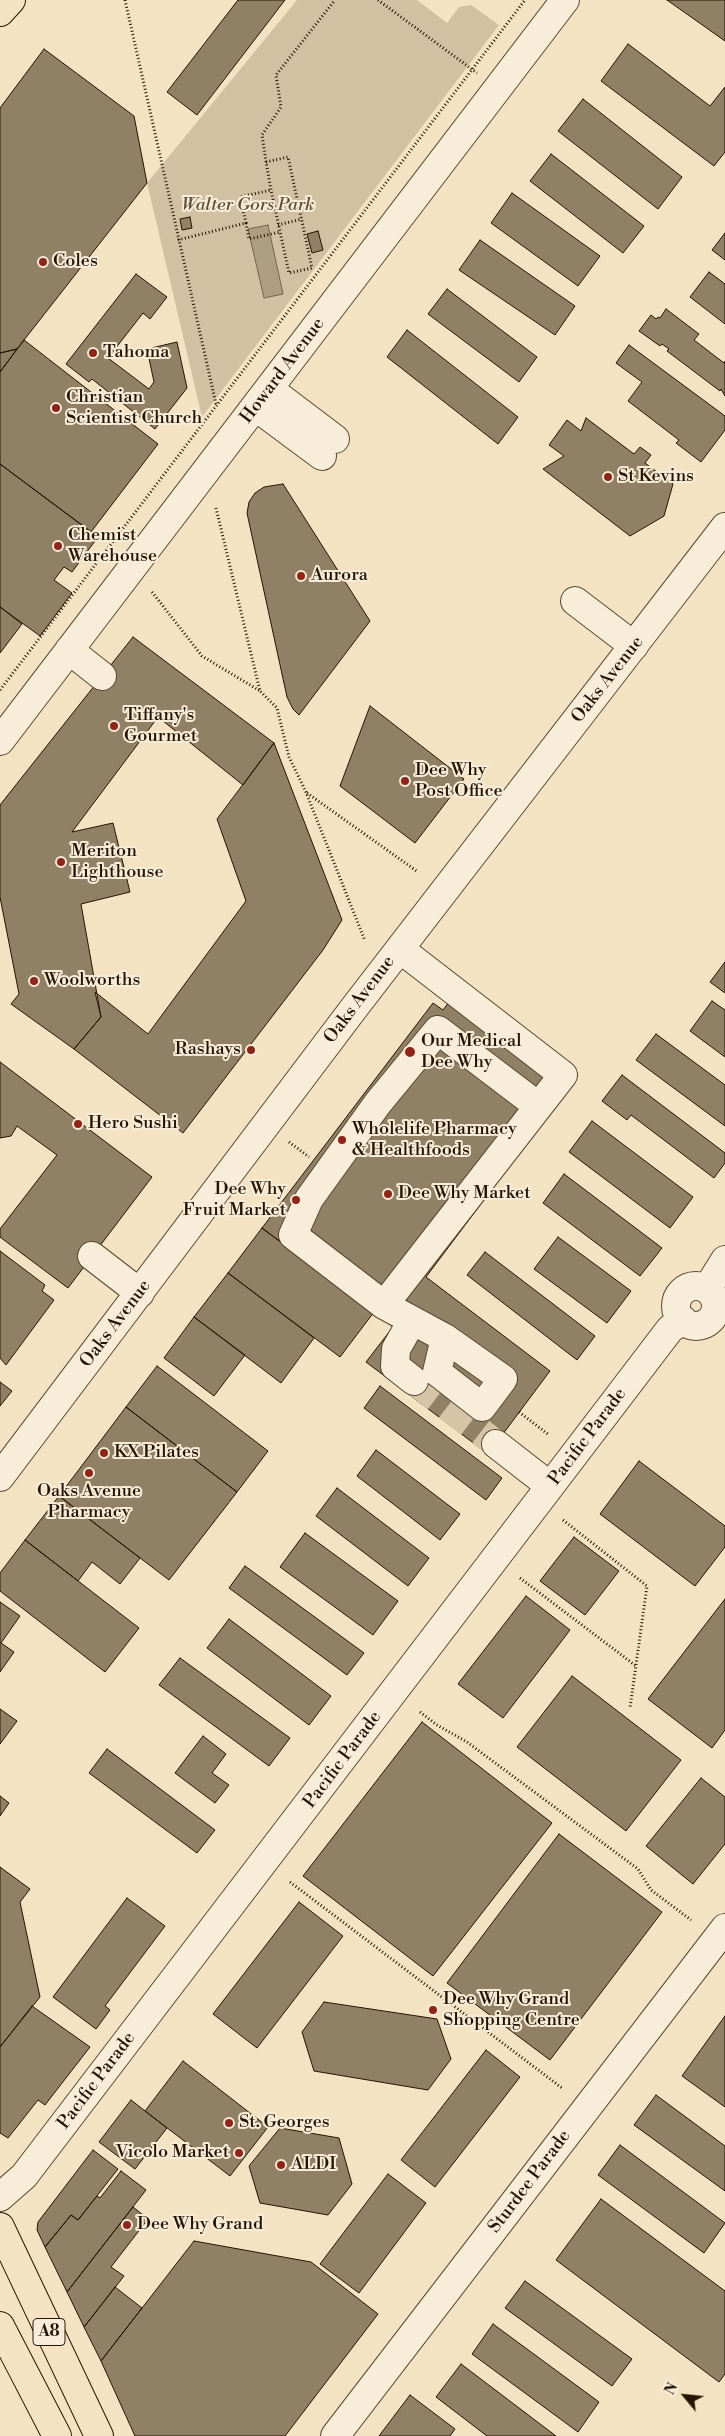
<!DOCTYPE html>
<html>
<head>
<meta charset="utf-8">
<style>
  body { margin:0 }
  #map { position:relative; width:725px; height:2436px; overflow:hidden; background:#f4e3c3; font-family:"Libre Bodoni",serif }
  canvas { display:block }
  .north { position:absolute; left:660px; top:2371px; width:50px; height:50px; -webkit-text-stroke:4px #f8edd8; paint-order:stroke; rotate:298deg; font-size:14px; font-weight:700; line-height:20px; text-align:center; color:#241401 }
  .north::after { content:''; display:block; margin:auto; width:18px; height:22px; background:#241401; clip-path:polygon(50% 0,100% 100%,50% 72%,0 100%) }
</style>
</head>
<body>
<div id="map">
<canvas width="725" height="2436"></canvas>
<div class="north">N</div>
</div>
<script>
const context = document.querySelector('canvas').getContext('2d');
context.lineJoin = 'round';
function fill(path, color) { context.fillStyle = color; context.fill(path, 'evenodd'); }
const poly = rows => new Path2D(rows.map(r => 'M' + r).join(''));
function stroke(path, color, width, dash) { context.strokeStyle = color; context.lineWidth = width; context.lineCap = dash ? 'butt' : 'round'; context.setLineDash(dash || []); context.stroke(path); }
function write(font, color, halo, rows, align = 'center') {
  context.font = font + ' "Libre Bodoni",serif'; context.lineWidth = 4; context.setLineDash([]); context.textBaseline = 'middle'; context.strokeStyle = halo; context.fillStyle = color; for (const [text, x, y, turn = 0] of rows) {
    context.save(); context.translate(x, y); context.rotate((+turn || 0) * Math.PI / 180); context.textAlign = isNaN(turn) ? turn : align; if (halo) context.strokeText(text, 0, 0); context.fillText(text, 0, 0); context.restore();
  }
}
fill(poly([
  [297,0,417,0,447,23,459,7,471,5,499,25,202,417,147,183]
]), '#d1c0a2');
const water = poly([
  [268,225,283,294,264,298,248,229,268,225]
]);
fill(water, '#ad9d81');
stroke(water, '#76664e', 1);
const building = poly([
  [238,0,285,0,197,115,167,92,238,0],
  [667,0,725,0,725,41,667,0],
  [628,44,710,106,725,87,725,152,714,166,601,81,628,44],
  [44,49,134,116,147,183,17,349,0,353,0,108,44,49],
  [583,99,682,177,658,209,558,131,583,99],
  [551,154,644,226,623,253,530,181,551,154],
  [512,193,600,256,578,286,491,223,512,193],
  [190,217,192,228,182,230,180,219,190,217],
  [318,231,323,250,312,253,307,234,318,231],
  [725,233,725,260,712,250,725,233],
  [480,240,575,306,555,335,459,270,480,240],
  [709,272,725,284,725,324,690,297,709,272],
  [136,274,167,297,150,319,143,313,108,358,149,389,154,382,147,349,177,342,187,388,155,429,92,379,89,382,66,364,136,274],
  [447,289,537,357,519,382,428,314,447,289],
  [666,309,699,334,694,340,724,363,725,361,725,396,721,389,720,391,667,351,669,349,662,344,660,346,639,331,651,315,656,319,658,317,660,318,666,309],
  [407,330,518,417,498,444,387,357,407,330],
  [24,340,158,444,91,532,0,464,0,372,24,340],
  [629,345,725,416,725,430,701,462,676,443,679,440,628,401,642,382,616,363,629,345],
  [17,349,0,372,0,353,17,349],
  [586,418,634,454,640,447,651,455,645,463,673,484,664,516,630,536,543,469,564,456,549,445,567,420,581,431,586,418],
  [0,464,98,537,72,572,64,567,54,580,72,593,40,636,0,607,0,464],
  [283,484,370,621,299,715,293,709,287,697,247,513,249,502,255,493,264,487,283,484],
  [0,607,22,624,0,653,0,607],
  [133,637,274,743,243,785,158,717,72,832,113,823,130,892,81,904,101,1017,74,1049,11,1004,19,994,0,897,0,805,133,637],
  [370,706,464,779,415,843,340,786,370,706],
  [274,743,342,920,323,950,183,1133,74,1049,101,1017,95,992,148,1034,246,901,217,819,274,743],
  [725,962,725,993,710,982,725,962],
  [445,973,578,1075,426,1277,550,1371,488,1454,366,1362,393,1327,262,1228,433,1003,443,1010,452,998,445,973],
  [712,1001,725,1010,725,1057,690,1031,712,1001],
  [656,1034,725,1085,725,1126,636,1060,656,1034],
  [0,1062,152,1177,68,1288,0,1237,0,1229,57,1155,17,1126,11,1136,0,1138,0,1062],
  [622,1075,725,1153,725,1163,714,1178,631,1115,627,1120,602,1101,622,1075],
  [592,1121,693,1197,670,1228,569,1152,592,1121],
  [564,1174,662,1248,640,1276,543,1203,564,1174],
  [262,1228,374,1312,340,1357,228,1273,262,1228],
  [558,1237,631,1291,607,1323,534,1269,558,1237],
  [0,1251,45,1285,42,1291,54,1300,6,1365,0,1358,0,1251],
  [485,1252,595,1336,577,1360,467,1275,485,1252],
  [228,1273,314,1338,281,1383,194,1317,228,1273],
  [194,1317,245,1355,214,1396,164,1358,194,1317],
  [157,1366,268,1451,237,1492,126,1407,157,1366],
  [0,1382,12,1391,0,1406,0,1382],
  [380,1386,502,1478,486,1500,364,1408,380,1386],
  [126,1407,237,1492,169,1580,59,1496,126,1407],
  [376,1450,460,1514,440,1540,357,1476,376,1450],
  [639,1461,725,1526,725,1547,695,1586,600,1514,639,1461],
  [337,1488,429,1558,408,1586,316,1516,337,1488],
  [59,1496,140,1558,120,1584,92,1562,78,1581,25,1540,59,1496],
  [305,1533,398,1601,373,1635,280,1567,305,1533],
  [574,1537,619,1571,585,1615,540,1581,574,1537],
  [25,1540,139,1628,105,1672,0,1591,0,1573,25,1540],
  [245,1566,364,1653,347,1675,229,1588,245,1566],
  [526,1596,570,1630,503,1718,458,1684,526,1596],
  [725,1599,725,1730,712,1748,648,1699,725,1599],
  [0,1602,20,1616,1,1643,14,1652,0,1672,0,1602],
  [229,1619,331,1696,309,1725,207,1648,229,1619],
  [180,1658,290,1738,269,1766,159,1685,180,1658],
  [572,1676,681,1760,626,1831,517,1747,572,1676],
  [0,1709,17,1721,0,1744,0,1709],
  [422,1722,552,1823,433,1976,303,1876,422,1722],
  [203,1736,226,1754,212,1773,229,1785,215,1803,175,1773,203,1736],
  [107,1749,215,1830,197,1853,89,1773,107,1749],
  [701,1778,725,1797,725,1844,693,1884,646,1846,701,1778],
  [0,1796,9,1803,0,1816,0,1796],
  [559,1834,662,1912,550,2060,447,1983,559,1834],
  [0,1867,30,1889,20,1902,40,1997,0,2047,0,1867],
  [127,1898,165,1926,105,2006,110,2010,96,2029,53,1997,127,1898],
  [299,1902,343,1936,257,2048,213,2014,299,1902],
  [324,2002,437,2019,451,2059,428,2090,314,2071,302,2032,324,2002],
  [32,2006,90,2047,45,2105,38,2100,8,2138,0,2133,0,2047,32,2006],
  [725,2016,725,2107,682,2076,725,2016],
  [486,2050,520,2077,435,2187,401,2160,486,2050],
  [183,2061,268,2127,230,2176,145,2111,183,2061],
  [656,2095,725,2146,725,2191,634,2125,656,2095],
  [131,2100,167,2128,135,2169,99,2142,131,2100],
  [280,2128,339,2138,352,2184,328,2215,260,2203,249,2166,280,2128],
  [620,2145,725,2223,704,2253,598,2175,620,2145],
  [93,2150,118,2169,78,2220,71,2215,45,2247,37,2230,38,2222,93,2150],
  [121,2171,146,2190,67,2292,45,2247,71,2215,78,2220,97,2196,100,2198,121,2171],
  [388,2174,426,2203,359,2293,320,2264,388,2174],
  [601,2199,725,2291,725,2374,719,2382,556,2260,601,2199],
  [133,2207,148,2219,111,2267,124,2276,84,2327,67,2292,133,2207],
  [194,2241,311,2262,378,2314,285,2436,135,2436,101,2361,194,2241],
  [525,2281,632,2359,612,2386,505,2308,525,2281],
  [115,2287,142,2308,101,2361,84,2327,115,2287],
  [493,2324,599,2402,578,2432,472,2354,493,2324],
  [461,2364,556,2436,487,2436,436,2397,461,2364],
  [410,2395,455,2429,450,2436,379,2436,410,2395]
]);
fill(building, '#908066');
stroke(building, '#241401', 1);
stroke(poly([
  [414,1381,496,1444]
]), '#d5c4a6', 28, [28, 14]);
const minor = poly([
  [269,389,335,439],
  [256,407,322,456],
  [575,601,634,646],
  [69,650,102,676],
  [0,741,565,0],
  [400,949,563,1075,384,1305,293,1235,309,1199,378,1103,438,1030,538,1106],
  [92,1256,140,1293],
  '676 1306a20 20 0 1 1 40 0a20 20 0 1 1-40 0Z',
  [707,1289,725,1260],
  [384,1305,445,1338,503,1379,482,1407,437,1372,445,1338],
  [412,1321,396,1349,395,1366,414,1381],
  [496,1444,550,1486],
  [0,1477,354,1008,725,527],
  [0,2197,24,2176,670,1329,683,1320],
  [335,2436,725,1928]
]);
const major = poly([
  [0,12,11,0]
]);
const highway = poly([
  [0,2227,99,2436],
  [0,2326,57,2436]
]);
stroke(minor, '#584832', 30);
stroke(major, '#241401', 30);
stroke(highway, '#241401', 30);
stroke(poly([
  [125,0,216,404],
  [378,0,477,73],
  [266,162,288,157,312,268,289,273,271,190,266,162,262,135,281,107,276,75,335,0],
  [246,223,249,239,280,232],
  [278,225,302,219],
  [178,240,246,223,240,197,271,190],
  [216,508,260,691,277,708,289,757,306,792,365,941],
  [152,592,202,656,260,691],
  [0,690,525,0],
  [307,793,418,872],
  [289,1142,309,1157],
  [519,1412,549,1435],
  [563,1520,647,1586,630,1708],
  [520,1578,636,1666],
  [420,1712,437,1725,467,1742,638,1869,651,1890,691,1920],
  [290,1882,562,2088]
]), '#241401', 3, [1, 2.5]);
stroke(minor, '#f8edd8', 28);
stroke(major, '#f4e3c3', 28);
stroke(highway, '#f4e3c3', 28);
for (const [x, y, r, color] of [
  [43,262,5,"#8f2418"],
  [93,353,5,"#8f2418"],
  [56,408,5,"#8f2418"],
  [608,477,5,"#8f2418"],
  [58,546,5,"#8f2418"],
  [301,576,5,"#8f2418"],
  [114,726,5,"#8f2418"],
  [405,781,5,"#8f2418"],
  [61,862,5,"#8f2418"],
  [34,981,5,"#8f2418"],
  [251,1050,5,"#8f2418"],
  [410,1052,6,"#8f2418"],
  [78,1124,5,"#8f2418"],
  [342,1140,5,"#8f2418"],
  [388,1194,5,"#8f2418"],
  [296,1200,5,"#8f2418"],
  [104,1453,5,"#8f2418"],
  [89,1473,5,"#8f2418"],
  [433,2010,5,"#8f2418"],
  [229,2123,5,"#8f2418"],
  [239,2153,5,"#8f2418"],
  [281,2165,5,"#8f2418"],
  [127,2225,5,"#8f2418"]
]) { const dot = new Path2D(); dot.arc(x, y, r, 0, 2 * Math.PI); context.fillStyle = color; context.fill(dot); stroke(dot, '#f8edd8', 2); }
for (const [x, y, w] of [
  [49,2332,32]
]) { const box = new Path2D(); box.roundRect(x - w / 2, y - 13.5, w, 27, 4); context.fillStyle = '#f8edd8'; context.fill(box); stroke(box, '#241401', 1); }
write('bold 16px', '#241401', null, [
  ["A8",49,2332]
]);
write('italic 18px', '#615039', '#f8edd8', [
  ["Walter Gors Park",248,206]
]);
write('18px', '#241401', '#f8edd8', [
  ["Coles",53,262],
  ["Tahoma",103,353],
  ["Christian",66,398],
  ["Scientist Church",66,419],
  ["St Kevins",618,477],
  ["Chemist",68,536],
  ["Warehouse",68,557],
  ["Aurora",311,576],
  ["Tiffany's",124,716],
  ["Gourmet",124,737],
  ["Dee Why",415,771],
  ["Post Office",415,792],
  ["Meriton",71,852],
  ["Lighthouse",71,873],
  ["Woolworths",44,981],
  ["Our Medical",421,1042],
  ["Dee Why",421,1063],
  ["Rashays",241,1050,"right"],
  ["Hero Sushi",88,1124],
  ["Wholelife Pharmacy",352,1130],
  ["& Healthfoods",352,1151],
  ["Dee Why",286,1190,"right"],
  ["Fruit Market",286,1211,"right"],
  ["Dee Why Market",398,1194],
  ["KX Pilates",114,1453],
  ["Oaks Avenue",89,1492,"center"],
  ["Pharmacy",89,1513,"center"],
  ["Dee Why Grand",443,2000],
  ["Shopping Centre",443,2021],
  ["St. Georges",239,2123],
  ["Vicolo Market",229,2153,"right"],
  ["ALDI",291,2165],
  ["Dee Why Grand",137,2225]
], 'left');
write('18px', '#241401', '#f8edd8', [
  ["Howard Avenue",283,371,-53],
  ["Oaks Avenue",608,680,-52],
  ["Oaks Avenue",360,1000,-53],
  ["Oaks Avenue",116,1324,-53],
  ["Pacific Parade",588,1437,-53],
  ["Pacific Parade",343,1760,-53],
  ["Pacific Parade",97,2081,-53],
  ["Sturdee Parade",530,2182,-53]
]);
</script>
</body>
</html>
